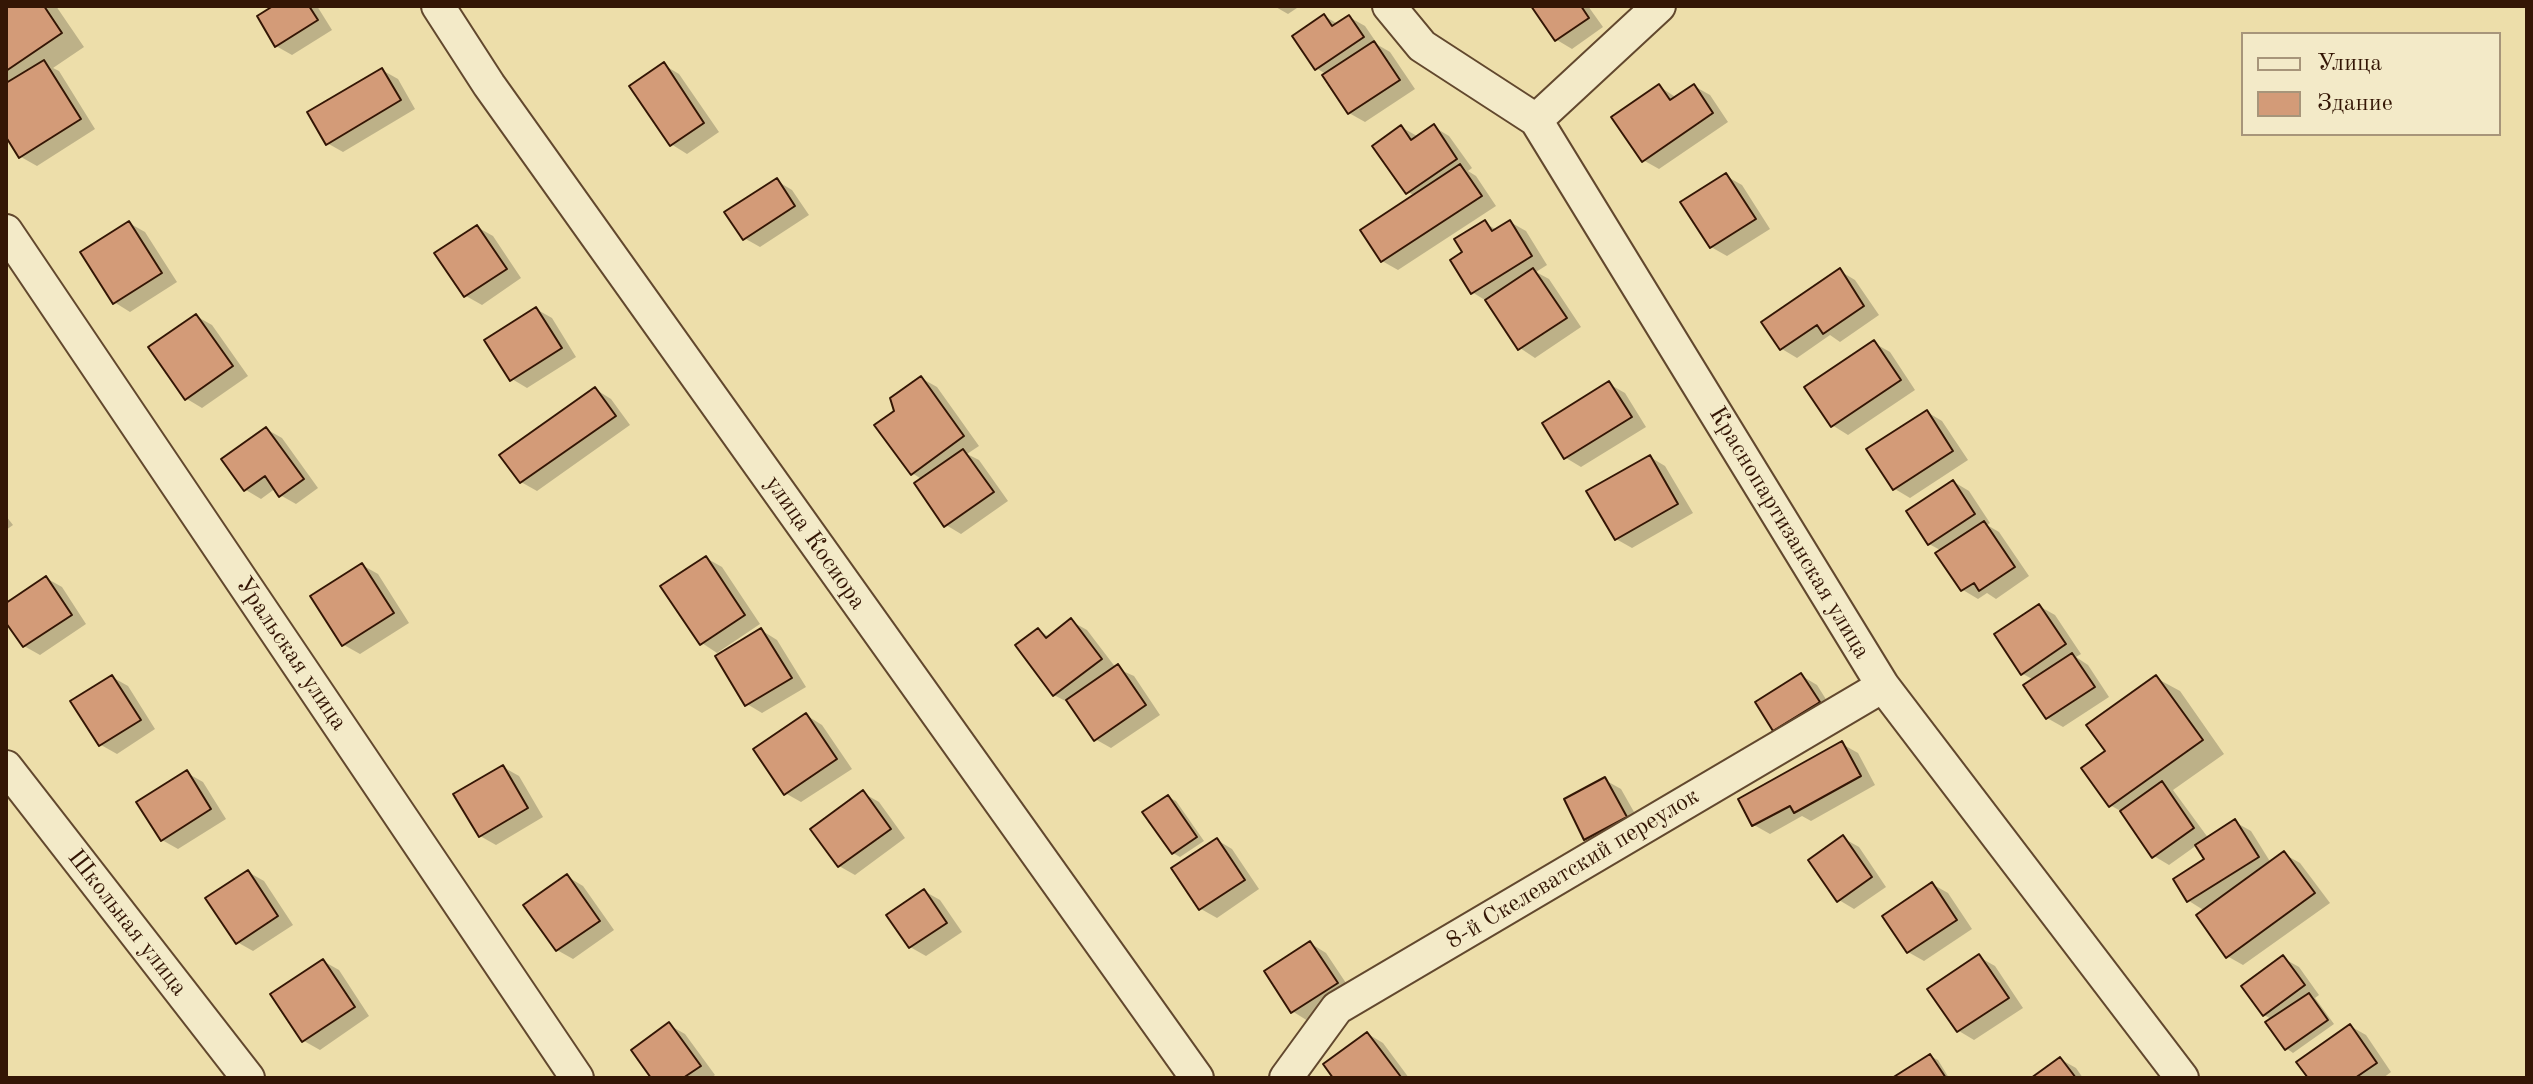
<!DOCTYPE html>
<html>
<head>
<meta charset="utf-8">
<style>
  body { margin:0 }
  #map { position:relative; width:2533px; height:1084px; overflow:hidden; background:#eddeaa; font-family:"Old Standard TT",serif }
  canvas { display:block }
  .frame { position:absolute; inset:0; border:8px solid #341605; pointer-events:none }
  .legend { position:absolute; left:2241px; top:32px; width:260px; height:104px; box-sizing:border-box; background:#f3eac8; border:2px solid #a7957a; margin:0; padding:10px 14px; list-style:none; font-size:24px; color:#341605 }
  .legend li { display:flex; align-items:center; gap:16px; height:40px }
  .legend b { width:40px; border:2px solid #a7957a }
</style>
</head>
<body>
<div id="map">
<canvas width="2533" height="1084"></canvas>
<div class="frame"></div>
<ul class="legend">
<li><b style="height:10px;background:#f3eac8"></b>Улица</li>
<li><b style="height:22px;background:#d39b78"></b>Здание</li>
</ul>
</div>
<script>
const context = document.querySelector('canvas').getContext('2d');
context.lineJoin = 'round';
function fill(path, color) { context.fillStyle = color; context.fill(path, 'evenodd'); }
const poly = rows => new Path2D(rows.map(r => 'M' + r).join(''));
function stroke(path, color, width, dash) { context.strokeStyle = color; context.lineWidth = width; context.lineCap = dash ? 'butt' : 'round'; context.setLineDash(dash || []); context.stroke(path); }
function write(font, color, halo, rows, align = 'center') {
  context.font = font + ' "Old Standard TT",serif'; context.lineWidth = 6; context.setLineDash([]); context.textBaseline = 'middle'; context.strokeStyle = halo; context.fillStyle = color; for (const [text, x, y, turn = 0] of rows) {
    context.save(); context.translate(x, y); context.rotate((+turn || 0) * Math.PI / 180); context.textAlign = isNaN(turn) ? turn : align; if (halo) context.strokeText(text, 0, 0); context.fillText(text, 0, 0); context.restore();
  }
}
fill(poly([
  [6,6,56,6,84,47,53,68,59,71,95,129,37,166,21,157,6,133],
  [277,6,317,6,332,30,292,55,276,46],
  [1274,6,1300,6,1288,14],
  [1533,6,1588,6,1603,27,1572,49,1557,40],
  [1324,16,1338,24,1349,17,1365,26,1378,45,1390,52,1415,89,1365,122,1349,113,1326,74,1316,68],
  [664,65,679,74,719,132,687,154,671,144],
  [382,70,398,79,415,109,343,152,327,143],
  [1694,86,1710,95,1728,122,1659,169,1643,160,1660,87,1677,98],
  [1401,127,1417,136,1434,127,1449,136,1472,168,1468,171,1476,176,1496,206,1398,270,1382,261,1415,196,1408,192],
  [1726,176,1742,185,1770,229,1727,256,1711,247],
  [777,181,792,190,809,215,760,247,744,238],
  [1510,222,1526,231,1547,265,1536,272,1549,279,1581,327,1535,358,1520,348,1488,302,1472,292,1465,253,1485,223,1497,230],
  [129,223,145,232,177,282,130,312,114,302],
  [477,227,493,236,521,278,482,305,466,296,437,253],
  [1840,271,1855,280,1879,315,1840,342,1830,335,1797,358,1782,349],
  [536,309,552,318,576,357,527,388,512,379],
  [196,316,212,325,248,376,202,408,187,399,151,348],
  [1874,343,1890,352,1915,390,1848,435,1832,425],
  [921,378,937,387,979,446,967,454,979,460,1008,501,961,534,946,525,923,480,912,473,897,411],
  [1609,384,1625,393,1646,427,1581,467,1566,458],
  [595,389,611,399,630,425,537,491,521,482],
  [1927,412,1942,421,1968,460,1910,498,1895,489],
  [266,429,282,438,318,488,296,504,280,495,276,488,261,499,246,490,224,460],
  [1650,457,1665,466,1693,513,1632,548,1616,539],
  [1954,482,1969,491,1990,523,1987,525,1999,532,2029,576,1996,599,1987,593,1978,599,1963,590,1942,551,1929,544],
  [6,516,13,525,6,530],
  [706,558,722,567,760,624,717,653,702,643],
  [362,565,378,574,409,623,360,654,344,645,313,596],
  [46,578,62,587,86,624,40,655,24,646,6,619,6,605],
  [2039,606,2055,615,2081,654,2076,657,2088,665,2109,697,2063,727,2047,718,2034,680,2023,674],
  [1071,621,1087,630,1116,668,1134,676,1160,715,1111,748,1095,739,1071,704,1054,695,1038,630,1050,637],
  [761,630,777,640,806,687,762,713,747,704],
  [1802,676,1817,685,1834,712,1790,739,1774,730],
  [112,677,128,686,155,729,117,754,101,745],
  [2156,678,2180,691,2224,754,2173,790,2209,839,2235,822,2251,831,2271,863,2284,854,2300,863,2330,903,2243,965,2227,956,2205,911,2189,901,2207,860,2197,845,2169,865,2154,856,2124,813,2110,805,2108,752],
  [806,715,822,725,852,769,801,802,785,793],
  [1842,744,1858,753,1875,785,1811,821,1802,816,1770,834,1754,825],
  [503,767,519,776,543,817,496,845,480,836],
  [187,773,203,782,226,819,178,849,162,840],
  [1605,780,1621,789,1642,826,1602,848,1586,838],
  [863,793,879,802,905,838,855,875,839,866],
  [1168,797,1176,801,1204,841,1180,857,1173,853],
  [1843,838,1859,847,1886,887,1854,909,1839,900],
  [1217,840,1232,849,1259,889,1217,918,1201,909],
  [248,872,264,881,293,925,253,951,237,942],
  [568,877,583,886,614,930,573,959,557,950],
  [1932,884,1948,893,1972,929,1924,961,1908,952],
  [924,891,940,900,962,932,926,956,910,947],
  [1310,943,1326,953,1352,992,1308,1021,1292,1011],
  [1979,957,1995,966,2023,1008,1974,1040,1959,1031],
  [2283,958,2299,967,2319,995,2315,998,2334,1024,2293,1053,2286,1048,2273,1020,2264,1015],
  [323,961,339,970,369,1016,320,1050,304,1041],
  [669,1025,685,1034,715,1075,711,1078,653,1078],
  [2350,1026,2366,1035,2391,1072,2383,1078,2311,1078],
  [1368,1034,1383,1043,1409,1078,1335,1078,1326,1065],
  [1930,1056,1938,1060,1949,1078,1896,1078],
  [2060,1059,2076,1068,2083,1078,2034,1078]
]), '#0003');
const building = poly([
  [6,6,44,6,62,33,6,71,6,6],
  [273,6,309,6,318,20,275,47,257,16,273,6],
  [1531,6,1581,6,1589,18,1555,41,1531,6],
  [1324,14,1332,26,1349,15,1364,37,1315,70,1292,36,1324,14],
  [1374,41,1400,80,1348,114,1322,75,1374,41],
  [44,60,81,119,19,158,6,137,6,83,44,60],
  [664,62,704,123,670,146,629,86,664,62],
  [382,68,401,100,326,145,307,112,382,68],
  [1659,84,1670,100,1694,84,1713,113,1642,162,1611,117,1659,84],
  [1434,124,1457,159,1406,194,1372,146,1401,125,1411,140,1434,124],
  [1460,164,1482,196,1381,262,1360,230,1460,164],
  [1726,173,1756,219,1710,248,1680,202,1726,173],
  [777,178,795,206,743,240,724,212,777,178],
  [1485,220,1492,231,1510,220,1532,256,1471,294,1450,260,1462,252,1454,239,1485,220],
  [129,221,162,273,113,304,80,252,129,221],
  [477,225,507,269,464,297,434,253,477,225],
  [1533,268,1567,318,1518,350,1485,300,1533,268],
  [1840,268,1864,306,1823,334,1817,325,1780,350,1761,322,1840,268],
  [536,307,562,348,510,381,484,340,536,307],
  [196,314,233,366,185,400,148,347,196,314],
  [1874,340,1901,380,1831,427,1804,387,1874,340],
  [921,376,964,436,911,475,874,425,894,411,890,398,921,376],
  [1609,381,1632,417,1564,459,1542,423,1609,381],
  [595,387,616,416,520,483,499,455,595,387],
  [1927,410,1953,451,1893,490,1866,449,1927,410],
  [266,427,304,479,279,497,265,476,244,491,221,459,266,427],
  [963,449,994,492,944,527,914,483,963,449],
  [1650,455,1678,504,1615,540,1586,491,1650,455],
  [1953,480,1975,514,1928,545,1906,511,1953,480],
  [1984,521,2015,567,1979,591,1974,583,1961,591,1935,553,1984,521],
  [706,556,745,615,700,645,660,586,706,556],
  [362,563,394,613,342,646,310,596,362,563],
  [46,576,72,615,23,647,6,623,6,603,46,576],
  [2039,604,2066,644,2021,675,1994,634,2039,604],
  [1071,618,1102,659,1053,696,1015,645,1038,628,1046,638,1071,618],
  [761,628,792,678,745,706,715,656,761,628],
  [2072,653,2095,687,2046,719,2023,685,2072,653],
  [1118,664,1146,705,1094,741,1066,700,1118,664],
  [1801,673,1820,702,1773,731,1755,702,1801,673],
  [112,675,141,720,99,746,70,701,112,675],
  [2156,675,2203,740,2109,807,2081,768,2105,751,2086,725,2156,675],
  [806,713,837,759,784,795,753,749,806,713],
  [1842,741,1861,776,1794,813,1790,806,1752,826,1738,799,1842,741],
  [503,765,528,808,479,837,453,794,503,765],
  [187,770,211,809,161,841,136,802,187,770],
  [1605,777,1627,817,1584,840,1564,799,1605,777],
  [2162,781,2194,828,2152,858,2120,811,2162,781],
  [863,790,891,829,838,867,810,829,863,790],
  [1168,795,1197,837,1172,854,1142,812,1168,795],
  [2235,819,2259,857,2187,902,2173,879,2204,859,2195,845,2235,819],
  [1843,835,1872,877,1837,902,1808,860,1843,835],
  [1217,838,1245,880,1199,910,1171,868,1217,838],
  [2284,851,2315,893,2226,958,2196,915,2284,851],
  [248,870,278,916,236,944,205,898,248,870],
  [567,874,600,921,556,951,523,905,567,874],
  [1932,882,1957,920,1907,953,1882,916,1932,882],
  [924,889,947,923,909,948,886,915,924,889],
  [1310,941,1338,983,1291,1013,1264,971,1310,941],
  [1979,954,2009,998,1957,1032,1927,989,1979,954],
  [2283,955,2305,985,2263,1016,2241,986,2283,955],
  [323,959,355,1007,302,1042,270,994,323,959],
  [2309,993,2328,1020,2285,1050,2265,1022,2309,993],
  [669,1022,701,1066,683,1078,651,1078,631,1050,669,1022],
  [2350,1024,2377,1063,2355,1078,2308,1078,2296,1062,2350,1024],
  [1367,1032,1401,1077,1333,1078,1323,1064,1367,1032],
  [1930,1054,1946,1078,1892,1078,1930,1054],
  [2060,1057,2076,1078,2031,1078,2060,1057]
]);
fill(building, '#d39b78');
stroke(building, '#341605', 2);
const street = poly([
  [438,6,489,85,1197,1078],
  [1389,6,1422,46,1536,120,1883,686,2182,1078],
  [1536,120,1659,6],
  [6,231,577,1078],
  [6,767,248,1078],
  [1286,1078,1337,1008,1883,686]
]);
stroke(street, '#62482e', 36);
stroke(street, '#f3eac8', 32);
write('24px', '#341605', '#f3eac8', [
  ["Краснопартизанская улица",1789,533,59],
  ["улица Косиора",815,543,55],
  ["Уральская улица",291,654,56],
  ["8-й Скелеватский переулок",1573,869,-31],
  ["Школьная улица",127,923,52]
]);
</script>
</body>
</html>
